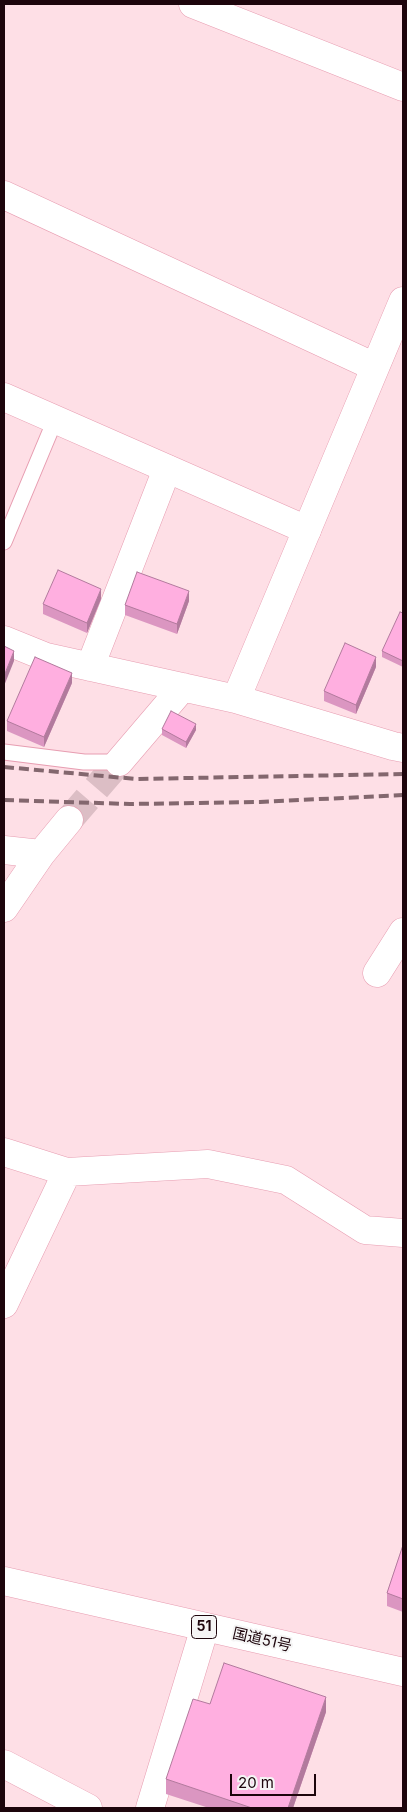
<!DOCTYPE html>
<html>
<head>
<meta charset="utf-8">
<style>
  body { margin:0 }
  #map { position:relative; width:407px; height:1812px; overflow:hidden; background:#fedfe6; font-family:Inter,sans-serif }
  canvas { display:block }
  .frame { position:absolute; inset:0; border:5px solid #1d050c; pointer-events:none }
  .scale { position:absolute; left:230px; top:1774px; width:86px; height:22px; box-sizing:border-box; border:2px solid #1d050c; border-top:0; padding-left:6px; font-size:15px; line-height:18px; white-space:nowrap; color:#1d050c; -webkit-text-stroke:4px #f5f5f5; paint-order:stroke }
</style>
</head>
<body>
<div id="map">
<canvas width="407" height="1812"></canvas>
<div class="frame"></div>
<div class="scale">20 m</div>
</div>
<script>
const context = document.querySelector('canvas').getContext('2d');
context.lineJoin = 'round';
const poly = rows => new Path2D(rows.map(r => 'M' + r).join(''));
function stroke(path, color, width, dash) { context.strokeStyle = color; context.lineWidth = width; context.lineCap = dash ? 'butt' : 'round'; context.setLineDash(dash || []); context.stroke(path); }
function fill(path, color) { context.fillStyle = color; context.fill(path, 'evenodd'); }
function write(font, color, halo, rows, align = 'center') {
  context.font = font + ' Inter,"Noto Sans JP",sans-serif'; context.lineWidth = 4; context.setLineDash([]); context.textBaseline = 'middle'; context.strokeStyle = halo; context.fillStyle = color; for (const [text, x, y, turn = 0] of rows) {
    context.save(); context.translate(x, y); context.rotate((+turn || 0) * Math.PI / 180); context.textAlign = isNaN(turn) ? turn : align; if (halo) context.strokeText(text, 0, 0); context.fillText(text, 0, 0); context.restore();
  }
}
stroke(poly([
  [69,820,119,762]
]), '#dcbec5', 28, [28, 14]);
const lane = poly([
  [4,542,55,420],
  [4,752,84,762,119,762]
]);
const street = poly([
  [193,4,403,87],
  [4,195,375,367],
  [4,640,46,657,236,699,393,746,403,748],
  [90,667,167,469],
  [236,699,403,301],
  [119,762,183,687],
  [4,850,41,854],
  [4,908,41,854,69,820],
  [377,973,403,932],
  [4,1152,67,1172,208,1164,286,1180,365,1230,403,1233],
  [4,1304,67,1172],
  [4,1764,88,1808],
  [150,1808,205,1627]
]);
const secondary = poly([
  [4,397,307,530]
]);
const highway = poly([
  [4,1581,403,1672]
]);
stroke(lane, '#e79db1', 17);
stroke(street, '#e79db1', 29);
stroke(secondary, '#e79db1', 29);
stroke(highway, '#e79db1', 29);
stroke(lane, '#fff', 15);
stroke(street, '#fff', 28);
stroke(secondary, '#fff', 28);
stroke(highway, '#fff', 28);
stroke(poly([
  [4,767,136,779,403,774],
  [4,800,130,804,260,802,403,795]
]), '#83676e', 4, [10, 5]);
fill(poly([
  [101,599,87,633,43,614,43,604],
  [189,601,177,634,125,615,125,605],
  [403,613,403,667,382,657,382,651],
  [376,667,356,714,324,701,324,691],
  [72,683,44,747,7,731,7,721],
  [162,729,196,730,186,748,162,735],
  [403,1545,403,1612,387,1606,387,1593],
  [210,1704,326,1712,293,1808,209,1808,166,1794,166,1779]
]), '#db96c1');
fill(poly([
  [101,589,101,599,87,633,87,623],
  [189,591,189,601,177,634,177,624],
  [14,651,14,661,4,686,4,676],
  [376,657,376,667,356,714,356,705],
  [72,673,72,683,44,747,44,737],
  [196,724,196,730,186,748,186,742],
  [326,1697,326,1712,293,1808,288,1808]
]), '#b27a9d');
const building = poly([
  [58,570,101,589,87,623,43,604,58,570],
  [137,572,189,591,177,624,125,605,137,572],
  [400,612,403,613,403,661,382,651,400,612],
  [345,643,376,657,356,705,324,691,345,643],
  [4,646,14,651,4,676,4,646],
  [35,657,72,673,44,737,7,721,35,657],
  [171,711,196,724,186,742,162,729,171,711],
  [403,1545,403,1599,387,1593,403,1545],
  [224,1663,326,1697,288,1808,252,1808,166,1779,193,1699,210,1704,224,1663]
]);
fill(building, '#ffafe0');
stroke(building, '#b27a9d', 1);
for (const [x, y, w] of [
  [204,1627,25]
]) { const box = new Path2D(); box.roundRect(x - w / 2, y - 11.5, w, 23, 4); context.fillStyle = '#f5f5f5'; context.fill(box); stroke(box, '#1d050c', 1); }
write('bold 14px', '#1d050c', null, [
  ["51",204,1627]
]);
write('15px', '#1d050c', '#f5f5f5', [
  ["国道51号",262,1640,13]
]);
</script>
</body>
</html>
